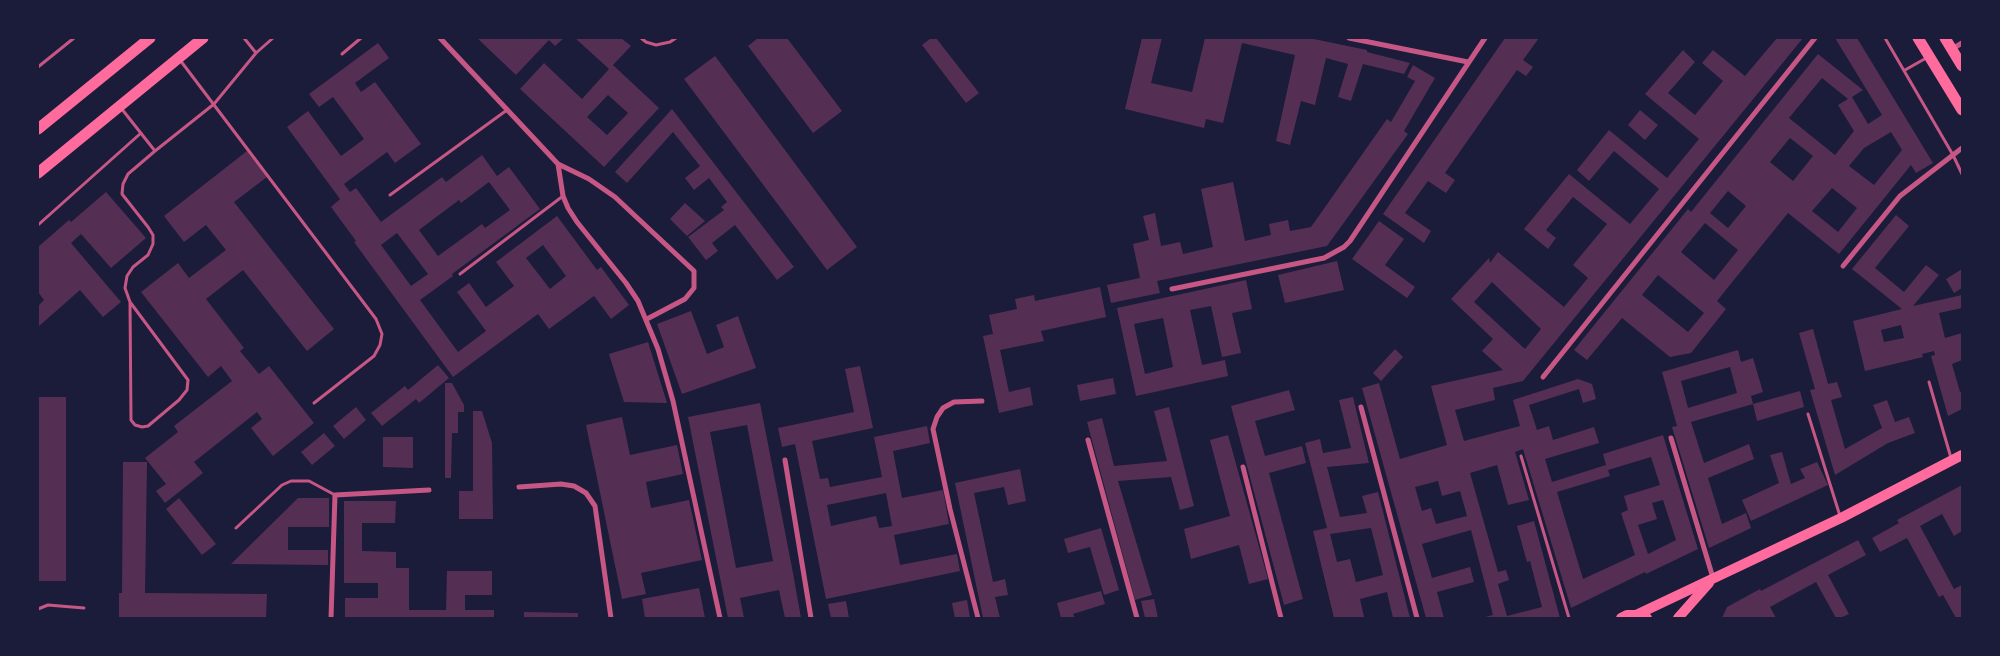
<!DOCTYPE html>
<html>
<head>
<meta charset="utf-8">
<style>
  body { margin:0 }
  #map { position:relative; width:2000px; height:656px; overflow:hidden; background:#1b1b3a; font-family:"DejaVu Sans",sans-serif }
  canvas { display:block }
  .frame { position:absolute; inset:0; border:39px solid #1b1b3a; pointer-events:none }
</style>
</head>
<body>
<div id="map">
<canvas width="2000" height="656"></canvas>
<div class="frame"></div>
</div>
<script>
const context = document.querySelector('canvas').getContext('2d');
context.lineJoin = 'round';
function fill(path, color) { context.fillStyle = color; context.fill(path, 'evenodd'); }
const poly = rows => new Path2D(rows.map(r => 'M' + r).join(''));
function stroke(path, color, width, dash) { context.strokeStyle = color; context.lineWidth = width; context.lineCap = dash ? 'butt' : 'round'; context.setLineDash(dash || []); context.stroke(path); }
fill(poly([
  [477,38,564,38,555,46,549,40,516,75],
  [575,38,621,38,631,46,613,65,659,108,604,167,520,89,544,63,582,99,609,69],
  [608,95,628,113,607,135,587,117],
  [758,38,787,38,842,111,813,133,748,46],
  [931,38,936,38,979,93,966,103,922,45],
  [1142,38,1162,38,1151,83,1192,92,1205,38,1309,38,1367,50,1367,52,1410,63,1404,74,1363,64,1351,101,1338,97,1348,64,1326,58,1315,105,1301,101,1290,145,1276,141,1295,55,1242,43,1223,123,1206,119,1204,128,1125,109],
  [1505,38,1539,38,1523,60,1533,67,1526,76,1517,70,1445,173,1455,180,1446,193,1428,181,1405,213,1431,231,1424,243,1383,214],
  [1777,38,1803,38,1523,381,1493,388,1495,400,1455,410,1464,441,1520,426,1513,400,1578,379,1592,384,1596,399,1583,403,1579,389,1529,405,1537,430,1549,426,1553,440,1594,427,1599,443,1545,459,1552,482,1606,465,1603,454,1663,435,1698,549,1646,574,1645,572,1571,608,1523,449,1515,452,1529,500,1508,505,1497,465,1470,473,1498,572,1506,570,1509,580,1498,584,1507,616,1542,607,1530,561,1527,562,1517,526,1534,521,1560,618,1481,618,1493,615,1471,530,1422,544,1432,578,1470,567,1474,582,1437,592,1444,618,1426,618,1362,388,1379,383,1400,459,1447,445,1431,386,1503,370,1482,351,1493,339,1451,299,1489,258,1490,263,1498,252,1564,307,1588,278,1573,265,1607,224,1573,197,1546,230,1556,238,1548,249,1524,229,1569,174,1630,224,1659,189,1614,151,1589,181,1577,170,1609,130,1667,178,1699,139,1645,94,1683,50,1695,62,1668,93,1695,115,1723,81,1702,63,1713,50,1745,76],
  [1492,282,1541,329,1525,349,1474,302],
  [1651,457,1660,485,1624,496,1628,510,1621,513,1635,555,1583,579,1557,492,1610,476,1608,470],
  [1438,481,1442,496,1460,491,1467,516,1436,524,1431,508,1422,511,1415,487],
  [1663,500,1676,540,1648,554,1638,525,1657,519,1652,503],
  [1835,38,1857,38,1933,163,1916,173,1911,165,1839,254,1788,213,1717,301,1726,309,1691,353,1670,357,1622,318,1587,360,1574,350,1688,209,1691,212,1818,54,1863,90,1852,97,1868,124,1882,115],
  [1822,78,1848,99,1838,105,1854,131,1835,155,1789,118],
  [1891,132,1902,150,1874,185,1849,166,1864,148],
  [1790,138,1813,156,1793,181,1770,162],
  [1832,188,1857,208,1838,232,1812,211],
  [1728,191,1746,206,1728,228,1710,213],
  [1705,223,1738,250,1714,280,1681,252],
  [1658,275,1704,313,1688,332,1642,295],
  [378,43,389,58,355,83,361,92,375,82,421,144,395,163,387,152,344,184,350,192,356,188,381,222,442,177,446,182,482,155,497,176,509,167,540,209,452,274,453,276,420,300,458,352,486,331,457,292,469,283,486,307,514,286,496,262,557,216,597,270,601,267,629,305,611,319,594,296,549,329,538,314,453,377,354,242,356,241,331,207,340,199,287,127,308,111,341,156,364,139,333,97,319,107,309,94],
  [489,182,510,210,485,228,482,224,438,256,419,230,459,200,461,203],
  [397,233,428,274,411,286,381,245],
  [543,245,566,276,550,289,526,258],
  [715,56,857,247,827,270,684,79],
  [1413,65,1435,78,1404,131,1408,134,1327,246,1157,281,1160,293,1111,303,1107,285,1140,278,1133,244,1149,240,1143,216,1155,213,1161,246,1180,242,1183,254,1213,247,1201,189,1233,182,1245,241,1271,235,1269,224,1288,220,1290,231,1311,227,1387,119,1391,122,1415,81,1407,77],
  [672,109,794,267,777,280,735,225,712,243,718,251,706,260,688,237,724,210,721,207,727,202,709,178,694,190,685,178,700,166,673,132,627,183,615,172],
  [1640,110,1658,125,1645,140,1628,125],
  [247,151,267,177,234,202,334,329,307,351,243,270,206,299,244,348,240,351,259,374,269,366,314,423,273,456,251,428,262,419,257,412,194,462,203,473,165,503,156,491,166,484,145,458,178,432,174,426,232,381,221,366,208,377,141,292,178,263,189,278,226,250,206,225,184,242,164,216],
  [106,192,146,238,111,268,81,234,71,243,121,302,103,317,80,290,38,327,38,306,44,300,38,292,38,247,69,220,71,222],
  [685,203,705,221,687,236,670,219],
  [1896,215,1909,226,1875,268,1904,292,1926,265,1939,275,1913,306,1962,295,1962,308,1939,313,1945,338,1962,333,1962,360,1952,364,1960,392,1962,391,1962,409,1948,416,1931,356,1935,355,1934,351,1922,354,1923,357,1865,371,1853,321,1902,309,1852,269],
  [1901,325,1904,338,1884,342,1881,330],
  [1379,221,1404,239,1385,265,1415,287,1407,298,1352,259],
  [1337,261,1344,290,1285,303,1278,275],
  [1962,269,1962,288,1954,293,1946,279],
  [1246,280,1252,309,1232,313,1241,353,1222,357,1211,306,1190,310,1202,365,1225,360,1228,376,1136,396,1117,308],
  [1163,318,1173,367,1145,374,1134,324],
  [1100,287,1106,317,1041,331,1044,341,1000,350,1009,392,1030,387,1033,405,999,413,983,336,993,334,989,315,1017,309,1015,299,1034,295,1035,301],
  [691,311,707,354,724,347,716,325,738,316,756,368,682,394,657,324],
  [1813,329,1828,384,1837,382,1842,397,1831,400,1845,449,1882,428,1873,405,1887,400,1895,422,1909,417,1915,433,1888,443,1835,475,1810,390,1815,389,1799,333],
  [648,342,667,403,624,402,609,354],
  [1395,349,1403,357,1381,381,1373,373],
  [1738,350,1741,362,1753,358,1763,392,1751,396,1753,404,1691,422,1704,463,1749,444,1754,459,1708,478,1722,524,1746,513,1751,528,1709,548,1672,427,1677,426,1662,372],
  [1730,367,1737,393,1688,408,1681,381],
  [438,365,449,378,419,403,416,399,382,426,371,413,405,386,408,390],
  [860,366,873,428,812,441,820,479,828,478,830,487,882,477,874,437,927,426,930,443,893,451,902,498,943,490,949,524,894,535,900,565,957,554,960,571,826,599,795,444,782,447,778,428,854,412,845,369],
  [886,493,892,526,879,528,876,516,831,526,827,505],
  [1113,378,1116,394,1080,401,1077,385],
  [445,383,452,383,464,405,464,412,458,412,458,433,452,433,451,478,445,478],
  [1289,390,1295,410,1255,421,1265,456,1302,446,1306,463,1269,473,1303,599,1284,605,1231,406],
  [1800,391,1804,407,1757,421,1753,404],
  [38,397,66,397,66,581,38,581],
  [1353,397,1369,463,1327,467,1340,517,1367,513,1362,496,1378,492,1410,618,1393,618,1387,592,1360,599,1364,617,1334,618,1313,531,1327,528,1305,443,1320,439,1323,453,1351,448,1339,400],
  [1371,528,1383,575,1356,582,1350,559,1337,562,1330,534],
  [760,403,793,573,801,618,785,618,779,590,740,598,744,618,728,618,688,417],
  [747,425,773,561,736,568,710,432],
  [356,407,366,420,344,439,333,426],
  [1169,407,1194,506,1180,510,1171,477,1118,481,1152,595,1135,600,1087,422,1102,418,1114,466,1167,461,1154,411],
  [473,411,482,411,492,443,493,519,459,519,459,491,473,491],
  [622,417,630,455,677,445,683,474,646,482,651,508,689,500,702,560,641,573,646,594,622,599,586,425],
  [324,433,335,446,312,465,301,452],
  [1228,435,1268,579,1249,584,1239,545,1191,559,1184,529,1230,516,1210,440],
  [383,437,413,437,413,468,383,467],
  [1782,452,1791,484,1805,478,1800,469,1817,462,1828,485,1751,521,1742,500,1779,483,1770,455],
  [123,462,147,462,145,593,267,594,266,618,119,618,119,593,122,593],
  [1020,469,1026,501,1008,505,1004,487,974,493,993,582,1005,579,1008,595,995,597,1000,618,983,618,955,483],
  [1962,485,1962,531,1954,536,1942,514,1920,526,1954,589,1962,585,1962,618,1956,618,1943,595,1939,597,1907,538,1880,552,1872,538,1899,523,1897,520],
  [179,498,216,544,202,555,166,509],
  [298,498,329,498,329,527,288,527,288,550,328,550,328,565,231,564],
  [344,501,396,501,395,523,362,523,362,551,396,552,396,568,409,568,409,610,446,610,447,571,492,571,492,595,465,595,465,610,494,610,494,618,345,618,345,598,378,598,378,583,344,583],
  [1101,528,1119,590,1104,595,1090,547,1068,553,1064,539],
  [1858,540,1866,555,1828,575,1849,614,1840,618,1836,618,1816,582,1770,607,1776,618,1753,618,1752,617,1722,618,1727,607,1760,589,1761,591],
  [699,588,705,618,645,618,642,599],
  [1101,591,1105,604,1073,614,1075,618,1061,618,1057,603],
  [1154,599,1158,618,1145,618,1141,601],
  [967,600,970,618,955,618,952,603],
  [846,601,849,618,831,618,828,604],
  [524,612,578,613,578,618,524,618]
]), '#542f53');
stroke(poly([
  [244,38,256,53],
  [641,38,646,42,656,45,670,42,676,38],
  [1885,38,1953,155,1962,174],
  [342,54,361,38],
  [180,60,376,319,382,334,380,345,374,356,314,403],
  [38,67,74,38],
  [1905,70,1928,57],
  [121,108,155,151,214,104,256,53,273,38],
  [390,195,507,110],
  [38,225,141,133],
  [460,274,563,196],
  [130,302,131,420,135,425,142,427,148,426,179,400,187,390,188,380,130,302,125,288,127,276,133,267,148,255,153,244,153,235,148,227,122,194,123,184,128,174,155,151],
  [1929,382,1951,458],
  [1808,414,1840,516],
  [1521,456,1569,618],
  [236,528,282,485,291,481,309,481,335,495],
  [38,609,48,605,84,608]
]), '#c65784', 3);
stroke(poly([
  [440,38,558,164,589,179,615,197,694,271,694,288,685,299,647,319],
  [1349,38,1468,62],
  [1952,49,1962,43],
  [558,164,563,196,568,208,577,222,626,283,638,301,658,349,673,401,720,618],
  [1843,266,1900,196,1962,148],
  [1172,289,1324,258,1344,247,1350,241,1485,38],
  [1543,377,1815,38],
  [1361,407,1417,618],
  [1671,438,1713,578],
  [1088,440,1137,618],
  [785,460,811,618],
  [1243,467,1281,618],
  [519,487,561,484,574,486,586,493,595,506,611,618],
  [331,618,335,495,429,490],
  [978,618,950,509,933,429,937,417,943,408,954,402,982,401]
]), '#c65784', 5);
stroke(poly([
  [1636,615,1841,518,1962,455],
  [1621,618,1627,615,1636,615,1647,618],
  [1678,618,1709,583]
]), '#ff6b9d', 10);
stroke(poly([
  [38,129,150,38],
  [38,173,203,38]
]), '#ff6b9d', 11);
stroke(poly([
  [1918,38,1962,110],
  [1945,38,1962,66]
]), '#ff6b9d', 11);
</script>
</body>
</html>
